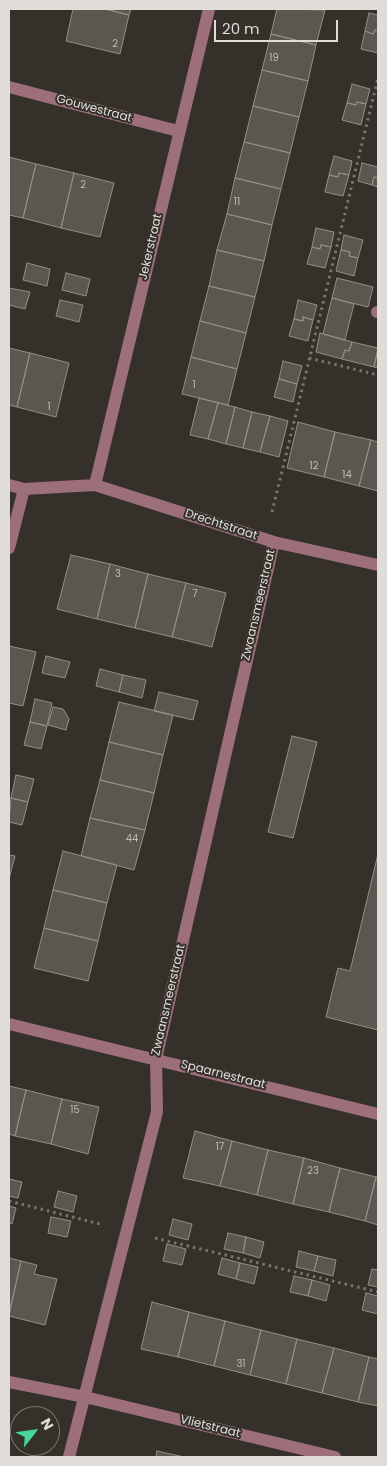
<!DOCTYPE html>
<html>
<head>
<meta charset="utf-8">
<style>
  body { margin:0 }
  #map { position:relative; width:387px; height:1466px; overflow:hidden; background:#35312a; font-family:Poppins,sans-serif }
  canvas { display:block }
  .frame { position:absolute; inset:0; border:10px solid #e0ddd9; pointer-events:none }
  .north { position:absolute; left:10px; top:1406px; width:50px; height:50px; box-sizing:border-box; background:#35312a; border:1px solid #797670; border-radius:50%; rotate:60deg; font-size:14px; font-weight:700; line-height:20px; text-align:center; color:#e0ddd9 }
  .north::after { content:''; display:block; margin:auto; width:18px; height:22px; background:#48d49d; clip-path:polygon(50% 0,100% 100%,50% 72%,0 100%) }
  .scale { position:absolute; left:214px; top:20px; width:124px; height:22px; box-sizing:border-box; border:2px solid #e0ddd9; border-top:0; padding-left:6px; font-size:15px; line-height:18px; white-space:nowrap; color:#e0ddd9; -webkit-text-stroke:4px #35312a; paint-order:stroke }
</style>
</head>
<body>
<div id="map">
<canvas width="387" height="1466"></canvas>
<div class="frame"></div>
<div class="north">N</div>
<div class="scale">20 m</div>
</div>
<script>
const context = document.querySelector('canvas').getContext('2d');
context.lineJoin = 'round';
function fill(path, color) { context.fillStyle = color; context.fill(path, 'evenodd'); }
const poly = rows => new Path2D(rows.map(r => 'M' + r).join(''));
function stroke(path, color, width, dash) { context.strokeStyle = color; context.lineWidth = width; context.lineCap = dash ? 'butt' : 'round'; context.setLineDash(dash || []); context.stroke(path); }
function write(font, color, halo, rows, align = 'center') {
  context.font = font + ' Poppins,sans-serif'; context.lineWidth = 4; context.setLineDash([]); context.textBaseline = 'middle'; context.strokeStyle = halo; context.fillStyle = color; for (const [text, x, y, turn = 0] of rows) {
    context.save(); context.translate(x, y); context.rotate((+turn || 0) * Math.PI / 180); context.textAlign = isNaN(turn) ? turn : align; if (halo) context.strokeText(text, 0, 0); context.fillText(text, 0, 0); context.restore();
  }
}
const building = poly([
  [73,9,105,9,129,15,120,54,66,41,73,9],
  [105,9,131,9,129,15,105,9],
  [277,9,325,10,316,45,271,34,277,9],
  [369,13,378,15,378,31,375,30,373,34,365,31,369,13],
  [375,30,378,31,378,53,361,49,365,31,373,34,375,30],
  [271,34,316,45,308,81,262,70,271,34],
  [262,70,308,81,299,117,253,106,262,70],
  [352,84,370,89,366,104,357,102,356,105,347,103,352,84],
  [357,102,366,104,361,125,342,120,347,103,356,105,357,102],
  [253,106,299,117,290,153,244,142,253,106],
  [244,142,290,153,281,189,235,178,244,142],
  [334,156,352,161,349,175,339,173,338,177,329,175,334,156],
  [9,157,36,164,23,218,9,215,9,157],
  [362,163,378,167,378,178,374,177,372,185,358,181,362,163],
  [36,164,74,173,61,228,23,218,36,164],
  [74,173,114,183,100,237,61,228,74,173],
  [339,173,349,175,343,196,325,192,329,175,338,177,339,173],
  [374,177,378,178,378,187,372,185,374,177],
  [235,178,281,189,272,225,227,214,235,178],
  [227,214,272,225,264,261,217,250,227,214],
  [316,228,334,232,331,247,321,245,320,249,312,247,316,228],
  [344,235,363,240,358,258,349,256,350,252,341,250,344,235],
  [321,245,331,247,325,268,307,264,312,247,320,249,321,245],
  [217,250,264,261,255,297,209,286,217,250],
  [341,250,350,252,349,256,358,258,354,276,336,271,341,250],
  [27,263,50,269,47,286,23,280,27,263],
  [66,273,90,279,86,296,62,290,66,273],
  [337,278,373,287,368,307,332,298,337,278],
  [209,286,255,297,246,333,200,321,209,286],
  [9,288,30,292,25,309,9,305,9,288],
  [332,298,354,304,345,340,323,334,332,298],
  [60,300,83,305,79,322,56,316,60,300],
  [298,300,317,305,313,320,303,317,303,321,294,319,298,300],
  [303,317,313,320,308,341,289,336,294,319,303,321,303,317],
  [200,321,246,333,237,369,191,357,200,321],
  [320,333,352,342,349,351,345,350,342,359,316,352,320,333],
  [352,342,378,348,374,367,342,359,345,350,349,351,352,342],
  [9,348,30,353,17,407,9,405,9,348],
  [378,349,378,368,374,367,378,349],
  [30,353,69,363,56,417,17,407,30,353],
  [191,357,237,369,228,405,182,394,191,357],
  [283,361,302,366,297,384,279,379,283,361],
  [279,379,297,384,293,402,274,397,279,379],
  [199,398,218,403,208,439,190,435,199,398],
  [218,403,235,407,226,444,208,439,218,403],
  [235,407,252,412,243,448,226,444,235,407],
  [252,412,270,416,260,452,243,448,252,412],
  [270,416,288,421,279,457,260,452,270,416],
  [298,422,335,432,324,477,287,468,298,422],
  [335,432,371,440,359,486,324,477,335,432],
  [371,440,378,442,378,491,359,486,371,440],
  [71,555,110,564,97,619,57,609,71,555],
  [110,564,148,574,135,628,97,619,110,564],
  [148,574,186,583,172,637,135,628,148,574],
  [186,583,226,593,212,647,172,637,186,583],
  [9,646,36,652,23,706,9,703,9,646],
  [46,656,70,662,65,678,42,673,46,656],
  [100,669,123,675,119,692,96,686,100,669],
  [123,675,146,680,142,698,119,692,123,675],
  [159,692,198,701,193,720,154,711,159,692],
  [35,699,52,703,47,726,30,722,35,699],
  [119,702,173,715,163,755,109,742,119,702],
  [53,707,63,709,69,719,66,730,48,725,53,707],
  [30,722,47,726,41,749,24,745,30,722],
  [292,736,317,742,293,838,268,832,292,736],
  [109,742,163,755,154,793,100,780,109,742],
  [16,775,34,779,28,802,11,798,16,775],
  [100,780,154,793,145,830,90,818,100,780],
  [11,798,28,802,22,825,9,822,11,798],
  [90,818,145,830,134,870,81,856,90,818],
  [63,851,117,865,107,903,53,890,63,851],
  [378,854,378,1030,326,1017,338,968,350,971,378,854],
  [9,855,15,856,9,879,9,855],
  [53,890,107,903,98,941,44,928,53,890],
  [44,928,98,941,88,981,34,968,44,928],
  [9,1086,26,1090,15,1136,9,1134,9,1086],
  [26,1090,62,1099,51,1144,15,1136,26,1090],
  [62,1099,99,1107,88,1154,51,1144,62,1099],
  [195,1131,232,1141,220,1186,183,1178,195,1131],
  [232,1141,268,1150,257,1195,220,1186,232,1141],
  [268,1150,304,1158,293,1204,257,1195,268,1150],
  [304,1158,340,1168,329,1212,293,1204,304,1158],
  [340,1168,376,1177,365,1221,329,1212,340,1168],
  [376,1177,378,1177,378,1225,365,1221,376,1177],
  [9,1179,22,1182,18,1198,9,1196,9,1179],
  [58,1191,77,1196,73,1212,54,1207,58,1191],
  [9,1206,16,1208,12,1224,9,1223,9,1206],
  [51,1217,71,1221,67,1237,48,1233,51,1217],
  [173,1219,192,1224,188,1240,169,1235,173,1219],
  [228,1233,246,1237,243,1253,224,1249,228,1233],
  [246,1237,264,1242,260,1258,243,1253,246,1237],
  [167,1244,186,1249,182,1265,163,1261,167,1244],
  [299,1251,318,1256,314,1271,296,1267,299,1251],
  [318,1256,336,1260,333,1276,314,1271,318,1256],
  [9,1258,21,1261,9,1313,9,1258],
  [222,1258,240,1263,236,1279,218,1274,222,1258],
  [21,1261,37,1265,34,1274,57,1279,45,1325,9,1316,21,1261],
  [240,1263,258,1267,254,1284,236,1279,240,1263],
  [372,1269,378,1270,378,1287,368,1285,372,1269],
  [294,1276,312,1280,308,1296,290,1292,294,1276],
  [312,1280,330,1285,326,1301,308,1296,312,1280],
  [366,1293,378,1296,378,1314,362,1310,366,1293],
  [152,1302,189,1312,178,1357,141,1349,152,1302],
  [189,1312,225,1321,214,1366,178,1357,189,1312],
  [225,1321,261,1330,250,1375,214,1366,225,1321],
  [261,1330,297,1339,286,1384,250,1375,261,1330],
  [297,1339,334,1348,322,1393,286,1384,297,1339],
  [334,1348,369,1357,358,1402,322,1393,334,1348],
  [369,1357,378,1359,378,1406,358,1402,369,1357],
  [157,1451,184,1457,156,1457,157,1451]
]);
fill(building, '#5b564f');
stroke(building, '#948e86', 1);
stroke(poly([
  [309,358,378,375],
  [272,512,378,78],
  [9,1201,100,1224],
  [155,1238,378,1292]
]), '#78746e', 3, [2.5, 4]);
stroke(poly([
  [9,87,178,131],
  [377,312,378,312],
  [9,485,24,489,95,485,274,542,378,565],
  [95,485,209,9],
  [9,548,24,489],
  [9,1024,378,1114],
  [9,1382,85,1397,335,1457],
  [69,1457,157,1112,156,1059,274,542]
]), '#9d6f7a', 12);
write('10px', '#bfbbb6', null, [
  ["2",115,44],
  ["19",274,58],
  ["2",83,185],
  ["11",237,202],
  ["1",194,385],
  ["1",49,407],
  ["12",314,466],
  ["14",347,475],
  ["3",118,574],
  ["7",195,594],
  ["44",132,839],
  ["15",75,1110],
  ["17",220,1147],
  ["23",313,1171],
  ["31",241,1364]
]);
write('12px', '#e0ddd9', '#35312a', [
  ["Gouwestraat",94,109,15],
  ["Jekerstraat",151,247,-77],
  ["Drechtstraat",221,525,18],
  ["Zwaansmeerstraat",259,605,-77],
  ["Zwaansmeerstraat",169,1000,-77],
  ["Spaarnestraat",223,1075,14],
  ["Vlietstraat",210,1427,14]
]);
</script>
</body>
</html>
